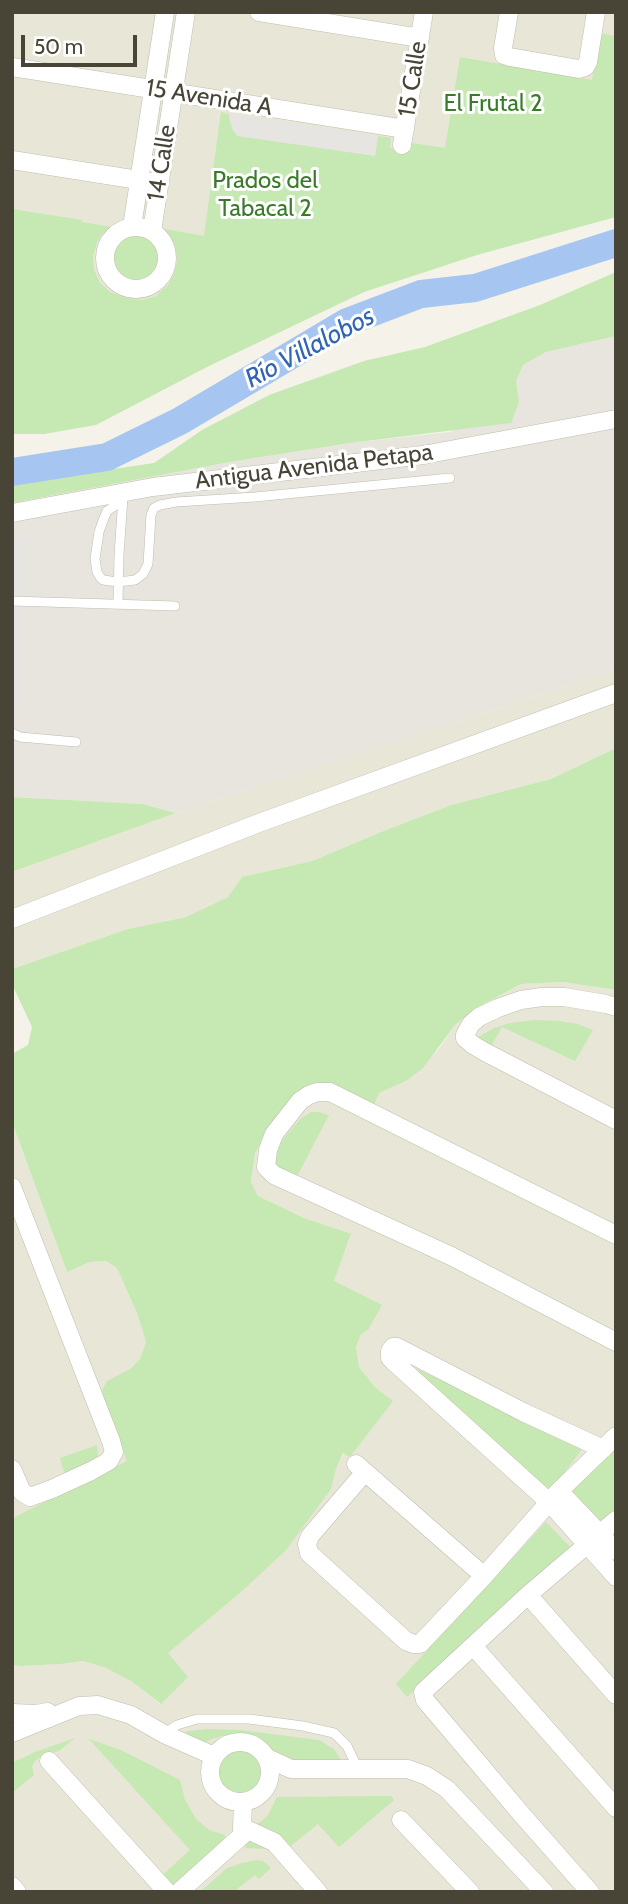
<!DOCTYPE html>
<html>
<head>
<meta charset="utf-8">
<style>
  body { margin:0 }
  #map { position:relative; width:628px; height:1904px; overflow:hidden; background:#f5f3e9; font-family:Cabin,sans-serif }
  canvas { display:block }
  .frame { position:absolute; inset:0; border:14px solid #484537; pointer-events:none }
  .scale { position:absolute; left:21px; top:35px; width:116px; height:32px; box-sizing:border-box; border:4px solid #484537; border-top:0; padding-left:9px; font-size:21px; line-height:24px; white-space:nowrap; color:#484537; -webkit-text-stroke:5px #fff; paint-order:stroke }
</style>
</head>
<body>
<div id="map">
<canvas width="628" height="1904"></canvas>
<div class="frame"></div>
<div class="scale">50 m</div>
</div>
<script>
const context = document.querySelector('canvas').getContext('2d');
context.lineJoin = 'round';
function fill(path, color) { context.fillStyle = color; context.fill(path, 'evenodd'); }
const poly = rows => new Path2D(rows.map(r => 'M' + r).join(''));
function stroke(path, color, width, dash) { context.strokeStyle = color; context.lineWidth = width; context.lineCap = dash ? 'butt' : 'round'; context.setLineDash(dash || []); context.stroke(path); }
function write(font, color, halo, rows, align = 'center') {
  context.font = font + ' Cabin,sans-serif'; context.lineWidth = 6; context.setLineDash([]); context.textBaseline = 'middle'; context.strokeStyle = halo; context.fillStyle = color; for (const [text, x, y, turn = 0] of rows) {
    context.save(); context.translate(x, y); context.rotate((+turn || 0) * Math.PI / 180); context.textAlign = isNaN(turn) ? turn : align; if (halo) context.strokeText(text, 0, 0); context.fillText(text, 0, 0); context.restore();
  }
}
fill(poly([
  [12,12,616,12,616,97,176,315,12,346],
  [616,670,616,748,551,779,451,805,381,832,312,861,242,877,228,897,186,917,128,929,12,969,12,872,176,813],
  [563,982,616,990,616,1892,12,1892,12,1665,21,1666,61,1664,83,1661,104,1667,131,1681,160,1704,167,1653,240,1593,256,1577,330,1489,336,1469,344,1453,350,1457,392,1401,376,1388,359,1367,356,1347,361,1334,334,1281,351,1235,304,1218,258,1196,251,1182,255,1153,274,1123,295,1099,379,1093,406,1081,438,1050,455,1025,480,1006,521,984],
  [12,1122,67,1272,90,1262,106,1261,117,1268,137,1313,146,1342,140,1359,130,1369,108,1381,101,1392,128,1461,12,1518]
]), '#e8e6d7');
fill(poly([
  [616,336,616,670,176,813,143,804,12,797,12,503,230,462,350,443,450,432,519,402,515,381,523,365,546,352]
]), '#e7e5de');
fill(poly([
  [599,33,616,36,616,217,477,255,364,292,209,366,96,425,44,434,12,434,12,209,82,220,82,222,112,227,103,233,97,242,93,256,94,270,100,283,110,292,126,298,142,300,156,296,168,285,174,274,177,262,176,249,172,239,164,229,204,236,221,112,229,114,230,122,375,156,378,136,391,138,390,148,411,151,412,143,445,148,460,57,592,80],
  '108 258a28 28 0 1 1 56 0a28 28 0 1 1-56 0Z',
  [616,272,616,336,546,352,523,365,516,381,519,402,511,423,350,443,230,462,12,503,12,484,154,463,202,430,269,395,364,361,425,347,540,305],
  [616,748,616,990,563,982,521,984,480,1006,455,1025,423,1068,406,1081,379,1093,372,1109,320,1090,274,1123,255,1153,251,1182,258,1196,304,1218,351,1234,334,1281,382,1305,368,1330,361,1334,356,1347,359,1367,376,1388,393,1401,350,1457,343,1453,336,1469,331,1489,286,1550,240,1593,168,1653,188,1677,161,1704,131,1681,104,1667,83,1661,61,1664,21,1666,12,1665,12,1518,127,1461,101,1392,107,1381,130,1369,140,1359,146,1342,137,1313,117,1268,106,1261,90,1262,67,1272,12,1122,12,1054,28,1045,32,1027,12,984,12,969,128,929,186,917,228,897,242,877,312,861,381,832,451,805,551,779],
  [12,797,143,804,176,813,12,872],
  [534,1020,559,1021,578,1024,593,1030,575,1061,502,1027,483,1060,469,1054,468,1047,475,1039,494,1028,510,1023],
  [311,1112,319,1112,329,1115,292,1186,284,1183,271,1158,280,1143,300,1119],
  [394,1358,583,1448,548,1494],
  [616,1431,616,1522,603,1534,559,1490],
  [97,1445,98,1458,66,1478,60,1458],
  [546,1522,572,1549,407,1697,396,1684],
  [209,1729,240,1730,319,1740,334,1749,343,1763,275,1766,270,1754,263,1745,255,1739,245,1736,222,1736,212,1739,195,1747,188,1755,170,1744,175,1739,188,1731],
  [75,1738,59,1751,44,1755,36,1760,32,1766,34,1775,12,1793,12,1763,35,1752],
  [89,1739,121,1750,180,1780,185,1800,196,1819,209,1830,225,1835,225,1841,172,1892,156,1881,190,1850],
  '212 1772a28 28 0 1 1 56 0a28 28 0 1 1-56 0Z',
  [391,1796,394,1800,339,1847,318,1824,278,1856,266,1849,245,1848,251,1827,262,1821,268,1815,277,1797],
  [258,1860,263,1861,271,1868,259,1879,255,1875,233,1892,200,1892,227,1868,242,1863]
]), '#c6e8b2');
fill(poly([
  [229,114,378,136,375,156,237,136,232,129],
  [29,537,15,774,12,774,12,539]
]), '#e6e5e1');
stroke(poly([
  [12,472,107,457,180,421,347,322,421,294,475,288,616,243]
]), '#a6c5f1', 28);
const service = poly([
  [122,501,107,511,104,518,99,532,95,559,97,572,100,577,103,580,118,582,135,580,143,574,148,564,151,515,154,508,160,505,176,502,255,497,450,478],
  [12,601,175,606],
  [118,604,119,555,123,497],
  [12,733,20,737,76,742],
  [164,1734,177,1725,197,1719,249,1719,303,1726,334,1733,347,1746,358,1769]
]);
const minor = poly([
  [259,12,420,38],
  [509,12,503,48,504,55,510,57,579,69,585,67,588,62,596,12],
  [12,67,405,129],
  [402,145,424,12],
  [12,160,151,182],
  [132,227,165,12],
  '105 258a31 31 0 1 1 62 0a31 31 0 1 1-62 0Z',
  [152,231,186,12],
  [12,513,153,487,423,455,616,419],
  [12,919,259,823,616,693],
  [616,1007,606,1004,564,997,542,997,521,1000,498,1008,479,1017,471,1024,465,1035,465,1038,473,1045,485,1052,616,1120],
  [12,1187,111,1441,114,1452,109,1461,91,1471,52,1489,30,1497,22,1492,12,1469],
  [616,1235,330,1092,317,1092,309,1095,300,1101,274,1134,268,1150,266,1167,274,1175,451,1256,616,1342],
  [603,1449,523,1412,397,1347,393,1347,390,1351,390,1358,393,1361,549,1502,616,1577],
  [356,1464,484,1576],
  [365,1472,310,1536,307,1544,309,1553,406,1641,414,1644,420,1644,484,1576,559,1491,616,1436],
  [559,1491,616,1551],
  [528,1595,616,1695],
  [474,1647,616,1808],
  [12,1713,36,1714,48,1712],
  [12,1733,79,1706,98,1705,131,1715,164,1734,214,1756],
  '210 1772a30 30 0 1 1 60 0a30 30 0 1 1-60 0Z',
  [267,1758,291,1769,408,1769,427,1776,447,1789,544,1892],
  [49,1761,167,1892],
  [401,1820,470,1892],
  [248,1830,274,1842,318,1892],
  [12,1886,17,1892],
  [179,1892,248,1830,242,1828,243,1802],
  [590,1892,523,1816,425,1700,423,1692,528,1595,616,1520]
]);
stroke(service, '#c0bdac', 10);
stroke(minor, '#c0bdac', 19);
stroke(service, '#fff', 9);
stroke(minor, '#fff', 18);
write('24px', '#484537', '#fff', [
  ["15 Calle",413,79,-81],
  ["15 Avenida A",209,98,9],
  ["14 Calle",162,163,-81],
  ["Antigua Avenida Petapa",314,467,-7]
]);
write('24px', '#3a7b2a', '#fff', [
  ["El Frutal 2",493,104],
  ["Prados del",265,181],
  ["Tabacal 2",265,209]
]);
write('italic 26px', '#3064b5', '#fff', [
  ["Río Villalobos",310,348,-28]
]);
</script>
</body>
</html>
